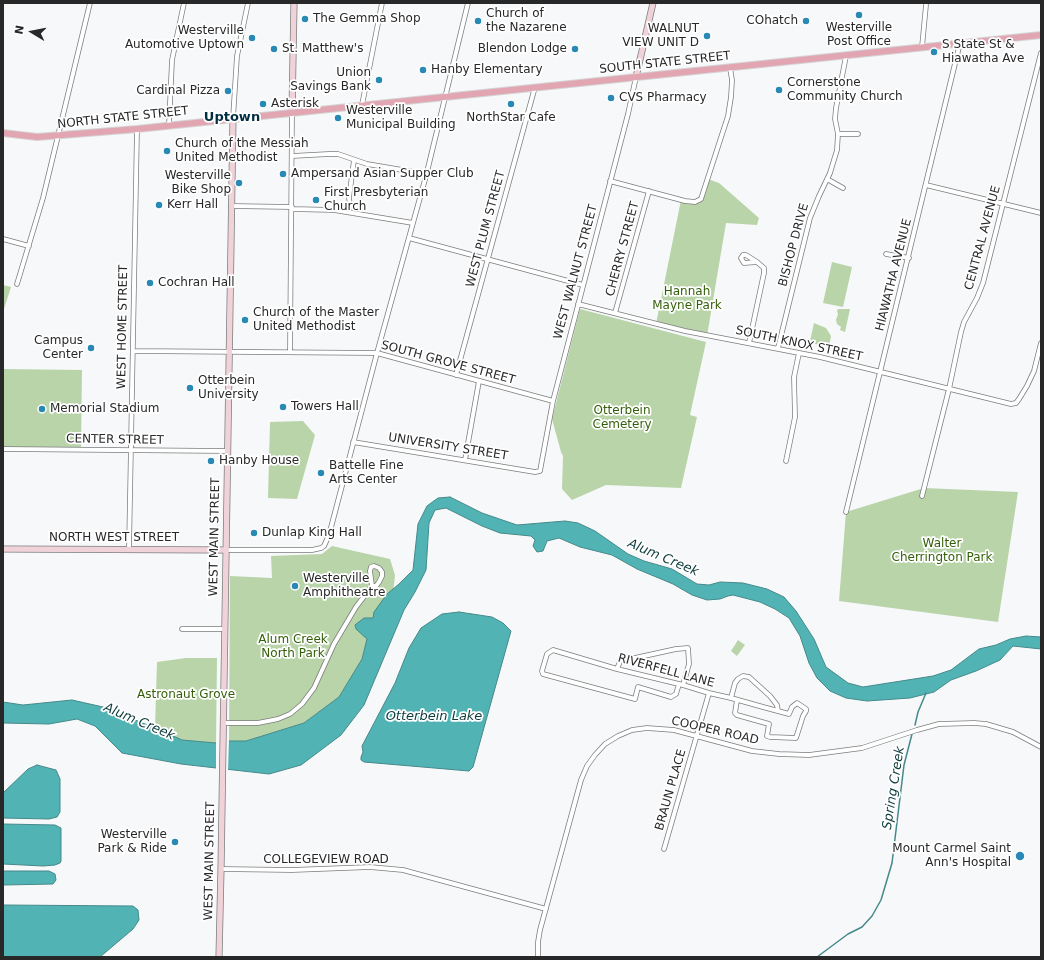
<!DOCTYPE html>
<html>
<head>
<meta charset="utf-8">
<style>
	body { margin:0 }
	#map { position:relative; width:1044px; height:960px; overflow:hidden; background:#f7f8fa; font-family:"DejaVu Sans",sans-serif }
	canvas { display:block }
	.frame { position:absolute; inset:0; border:4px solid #282829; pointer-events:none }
	.north { position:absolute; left:12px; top:12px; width:40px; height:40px; -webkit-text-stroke:3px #fff; paint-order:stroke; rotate:280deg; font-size:11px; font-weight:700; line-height:16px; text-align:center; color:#282829 }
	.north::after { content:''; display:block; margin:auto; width:14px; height:18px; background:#282829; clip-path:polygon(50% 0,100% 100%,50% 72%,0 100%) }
</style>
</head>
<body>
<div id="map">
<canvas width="1044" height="960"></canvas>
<div class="frame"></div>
<div class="north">N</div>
</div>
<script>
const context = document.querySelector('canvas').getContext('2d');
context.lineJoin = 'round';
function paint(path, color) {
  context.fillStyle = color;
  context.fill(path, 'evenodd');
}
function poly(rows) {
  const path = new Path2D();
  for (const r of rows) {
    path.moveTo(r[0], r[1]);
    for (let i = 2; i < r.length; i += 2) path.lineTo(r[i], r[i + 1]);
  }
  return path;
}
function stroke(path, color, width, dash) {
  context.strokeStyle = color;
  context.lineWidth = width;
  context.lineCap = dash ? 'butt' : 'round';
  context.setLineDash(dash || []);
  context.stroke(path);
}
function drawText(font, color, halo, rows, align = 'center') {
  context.font = font + ' "DejaVu Sans",sans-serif';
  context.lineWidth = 3.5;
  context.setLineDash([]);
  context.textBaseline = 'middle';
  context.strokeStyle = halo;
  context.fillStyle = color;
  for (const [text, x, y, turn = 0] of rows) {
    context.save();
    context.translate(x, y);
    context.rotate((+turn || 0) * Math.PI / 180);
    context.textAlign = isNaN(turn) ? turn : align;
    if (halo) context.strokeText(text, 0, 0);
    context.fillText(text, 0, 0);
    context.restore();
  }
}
paint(poly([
	[708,179,719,183,759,218,757,225,726,223,707,336,656,324,681,200,699,201],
	[832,262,852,267,843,307,823,303],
	[3,285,11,287,3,312],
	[580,309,706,342,690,415,697,417,681,488,606,485,572,500,562,489,563,456,561,452,552,419],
	[838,309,850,309,845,332,840,330,841,327,837,324,836,320,838,314,837,311],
	[814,323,826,328,831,336,829,347,811,343,810,341],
	[3,369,82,370,81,449,3,448],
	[303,421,315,435,297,499,268,498,270,422],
	[924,488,1018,492,998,622,839,601,846,512],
	[332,546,390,559,395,575,391,612,356,629,368,638,362,659,339,697,304,723,246,741,229,741,230,576,272,578,271,556,322,554],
	[738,640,745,645,737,656,731,651],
	[186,658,217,658,216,743,182,740,155,728,157,662]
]), '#b9d4a9');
const water = poly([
	[450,497,482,513,517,525,565,521,578,523,595,531,628,554,644,561,672,569,697,584,709,585,720,582,743,583,767,589,784,597,796,611,814,639,826,667,848,683,863,687,933,676,951,670,979,649,996,645,1010,639,1026,636,1041,637,1041,649,1013,646,1000,660,976,671,951,680,934,692,910,698,867,701,846,698,830,691,817,678,809,663,800,636,789,618,775,609,760,602,733,595,728,596,720,599,707,600,692,595,673,584,637,569,612,555,580,547,559,538,547,541,543,551,537,552,533,546,535,540,531,536,500,533,482,526,446,508,435,510,429,523,426,570,415,592,404,610,364,705,341,735,301,765,269,774,181,764,122,753,95,726,77,719,49,724,3,723,3,702,23,705,72,700,103,707,155,728,182,740,216,743,229,741,246,741,304,723,339,697,362,659,367,639,356,629,355,625,364,618,373,618,374,612,387,594,399,584,413,570,418,524,427,506,438,498,450,497],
	[459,612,492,617,503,623,511,631,473,767,469,771,364,762,361,760,361,757,363,752,362,746,395,683,409,648,421,628,442,614,459,612],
	[37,765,56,770,60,779,60,812,57,817,49,819,3,818,3,793,28,769,37,765],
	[3,824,55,825,61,828,61,861,60,863,55,865,43,866,3,864,3,824],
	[3,871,49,871,55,874,56,880,53,884,3,885,3,871],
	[3,905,133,906,138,910,139,920,133,929,100,957,3,957,3,905]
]);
paint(water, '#52b3b4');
stroke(water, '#45898a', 1);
paint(poly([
	[229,739,228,771,216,769,216,741]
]), '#f7f8fa');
stroke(poly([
	[915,725,918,712,926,693],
	[817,957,848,934,862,927,872,916,881,900,892,863,904,765,912,734]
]), '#45898a', 1.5);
const street = poly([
	[922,47,926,5],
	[362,105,382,3],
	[233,118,237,56,248,3],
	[169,125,172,60,184,3],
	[838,134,858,134],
	[292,156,329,154,338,154,367,164,426,174],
	[827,179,843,188],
	[610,181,685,201,695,202,701,199,728,116,731,97,732,80,730,68],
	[926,185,1041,213],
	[231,206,292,207],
	[292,209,334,210,413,223],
	[349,212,350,205,349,198,354,160],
	[409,238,583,285],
	[3,239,29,246],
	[886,254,909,258],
	[17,284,43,198,90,3],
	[578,304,685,331,820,357,1011,404,1016,403,1019,399,1027,386,1034,371,1041,343],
	[615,313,649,191],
	[749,343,764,273,764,268,757,262,744,263,741,258,743,255,746,255,757,262],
	[778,348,810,218,819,196,830,173,837,150,838,134,835,119,836,108,846,56],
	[133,351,377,353,553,401],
	[290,352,292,112],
	[456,375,535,87],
	[353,442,535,472,540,471,553,401,628,114,636,77],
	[3,449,227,451],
	[465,460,479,381],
	[786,461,795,417,794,377,799,353],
	[922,496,949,389,961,332,964,322,977,298,983,283,1041,53],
	[846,512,960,43],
	[129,549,137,129],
	[225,550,312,550,321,548,324,546,329,535,377,353,426,176,468,3],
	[182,629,224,629],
	[617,669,621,659,625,657,635,658,676,649,688,648,689,664,683,685],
	[679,684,676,694,671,697,638,687,635,699,543,674,542,671,547,654,553,650,617,669,683,685,709,693,731,698,763,707,789,714,792,707,797,703,806,709,806,711,803,716,796,738,770,737,767,736,769,724,737,715,735,713,737,700],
	[731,698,735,683,738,679,743,676,749,677,770,696,777,705,778,711],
	[223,723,258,723,278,719,290,714,302,704,314,688,334,644,356,607,372,586,376,586,379,582,382,576,382,572,379,568,374,566,371,567,370,571,372,586],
	[664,849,709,693],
	[221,869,292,870,370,867,403,870,546,909],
	[538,957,538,942,540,930,581,780,587,766,595,755,605,744,618,736,632,730,647,728,674,730,752,751,779,754,809,755,862,748,917,730,939,724,974,723,986,724,1013,732,1041,747]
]);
const secondary = poly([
	[636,77,653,3],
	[292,112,294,3],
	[3,549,225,550],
	[219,957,221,869,233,118]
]);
const primary = poly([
	[3,133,37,137,137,129,1041,35]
]);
stroke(street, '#7c7d7e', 5.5);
stroke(secondary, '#7c7d7e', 7);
stroke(primary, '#d4d4d4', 8);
stroke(street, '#fff', 4);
stroke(secondary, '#f0d2d9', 5.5);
stroke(primary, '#e2a6b3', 6);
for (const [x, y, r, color] of [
	[859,15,4,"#2989b4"],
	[305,19,4,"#2989b4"],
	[478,21,4,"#2989b4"],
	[806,21,4,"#2989b4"],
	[707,36,4,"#2989b4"],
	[252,38,4,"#2989b4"],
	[274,49,4,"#2989b4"],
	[575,49,4,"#2989b4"],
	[934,52,4,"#2989b4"],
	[423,70,4,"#2989b4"],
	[379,80,4,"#2989b4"],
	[779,90,4,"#2989b4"],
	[228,91,4,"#2989b4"],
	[611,98,4,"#2989b4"],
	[263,104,4,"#2989b4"],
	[511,104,4,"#2989b4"],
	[338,118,4,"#2989b4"],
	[167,151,4,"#2989b4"],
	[283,174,4,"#2989b4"],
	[239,183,4,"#2989b4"],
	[316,200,4,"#2989b4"],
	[159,205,4,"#2989b4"],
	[150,283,4,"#2989b4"],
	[245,320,4,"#2989b4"],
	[91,348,4,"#2989b4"],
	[190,388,4,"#2989b4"],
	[283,407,4,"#2989b4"],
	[42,409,4,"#2989b4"],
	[211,461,4,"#2989b4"],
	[321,473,4,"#2989b4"],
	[254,533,4,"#2989b4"],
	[295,586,4,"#2989b4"],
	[175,842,4,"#2989b4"],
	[1020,856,5,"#2989b4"]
]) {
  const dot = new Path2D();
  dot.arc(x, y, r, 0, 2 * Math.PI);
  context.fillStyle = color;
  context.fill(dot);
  stroke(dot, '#fff', 1.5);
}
drawText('12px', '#282829', '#fff', [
	["Church of",486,14],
	["the Nazarene",486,28],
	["The Gemma Shop",313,19],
	["COhatch",798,21,"right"],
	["Westerville",859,28,"center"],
	["Post Office",859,42,"center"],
	["WALNUT",699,29,"right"],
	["VIEW UNIT D",699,43,"right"],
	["Westerville",244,31,"right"],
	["Automotive Uptown",244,45,"right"],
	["S State St &",942,45],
	["Hiawatha Ave",942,59],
	["St. Matthew's",282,49],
	["Blendon Lodge",567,49,"right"],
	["Hanby Elementary",431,70],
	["Union",371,73,"right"],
	["Savings Bank",371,87,"right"],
	["Cornerstone",787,83],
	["Community Church",787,97],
	["Cardinal Pizza",220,91,"right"],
	["CVS Pharmacy",619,98],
	["Asterisk",271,104],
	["Westerville",346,111],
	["Municipal Building",346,125],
	["NorthStar Cafe",511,118,"center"],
	["Church of the Messiah",175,144],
	["United Methodist",175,158],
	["Ampersand Asian Supper Club",291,174],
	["Westerville",231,176,"right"],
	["Bike Shop",231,190,"right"],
	["First Presbyterian",324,193],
	["Church",324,207],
	["Kerr Hall",167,205],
	["Cochran Hall",158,283],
	["Church of the Master",253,313],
	["United Methodist",253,327],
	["Campus",83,341,"right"],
	["Center",83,355,"right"],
	["Otterbein",198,381],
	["University",198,395],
	["Towers Hall",291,407],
	["Memorial Stadium",50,409],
	["Hanby House",219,461],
	["Battelle Fine",329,466],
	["Arts Center",329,480],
	["Dunlap King Hall",262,533],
	["Westerville",303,579],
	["Amphitheatre",303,593],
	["Westerville",167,835,"right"],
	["Park & Ride",167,849,"right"],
	["Mount Carmel Saint",1011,849,"right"],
	["Ann's Hospital",1011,863,"right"]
], 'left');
drawText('12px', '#282829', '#fff', [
	["SOUTH STATE STREET",665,63,-6],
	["NORTH STATE STREET",123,118,-6],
	["WEST PLUM STREET",486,229,-75],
	["CENTRAL AVENUE",983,238,-75],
	["BISHOP DRIVE",794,245,-75],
	["CHERRY STREET",623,249,-75],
	["WEST WALNUT STREET",576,272,-75],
	["HIAWATHA AVENUE",894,275,-76],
	["WEST HOME STREET",123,327,-89],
	["SOUTH KNOX STREET",799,344,12],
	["SOUTH GROVE STREET",448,363,15],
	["CENTER STREET",115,440,1],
	["UNIVERSITY STREET",448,447,9],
	["WEST MAIN STREET",215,537,-89],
	["NORTH WEST STREET",114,538],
	["RIVERFELL LANE",666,671,15],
	["COOPER ROAD",715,731,13],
	["BRAUN PLACE",671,790,-74],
	["COLLEGEVIEW ROAD",326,860],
	["WEST MAIN STREET",210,861,-89]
]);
drawText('12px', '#335f08', '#fff', [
	["Hannah",687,292],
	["Mayne Park",687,306],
	["Otterbein",622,411],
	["Cemetery",622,425],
	["Walter",942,544],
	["Cherrington Park",942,558],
	["Alum Creek",293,640],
	["North Park",293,654],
	["Astronaut Grove",186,695]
]);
drawText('bold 13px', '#002e42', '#fff', [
	["Uptown",232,118]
]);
drawText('italic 13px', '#0e3c3d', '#fff', [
	["Alum Creek",663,558,23],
	["Otterbein Lake",434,717],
	["Alum Creek",139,722,23],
	["Spring Creek",894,788,-81]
]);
</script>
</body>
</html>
